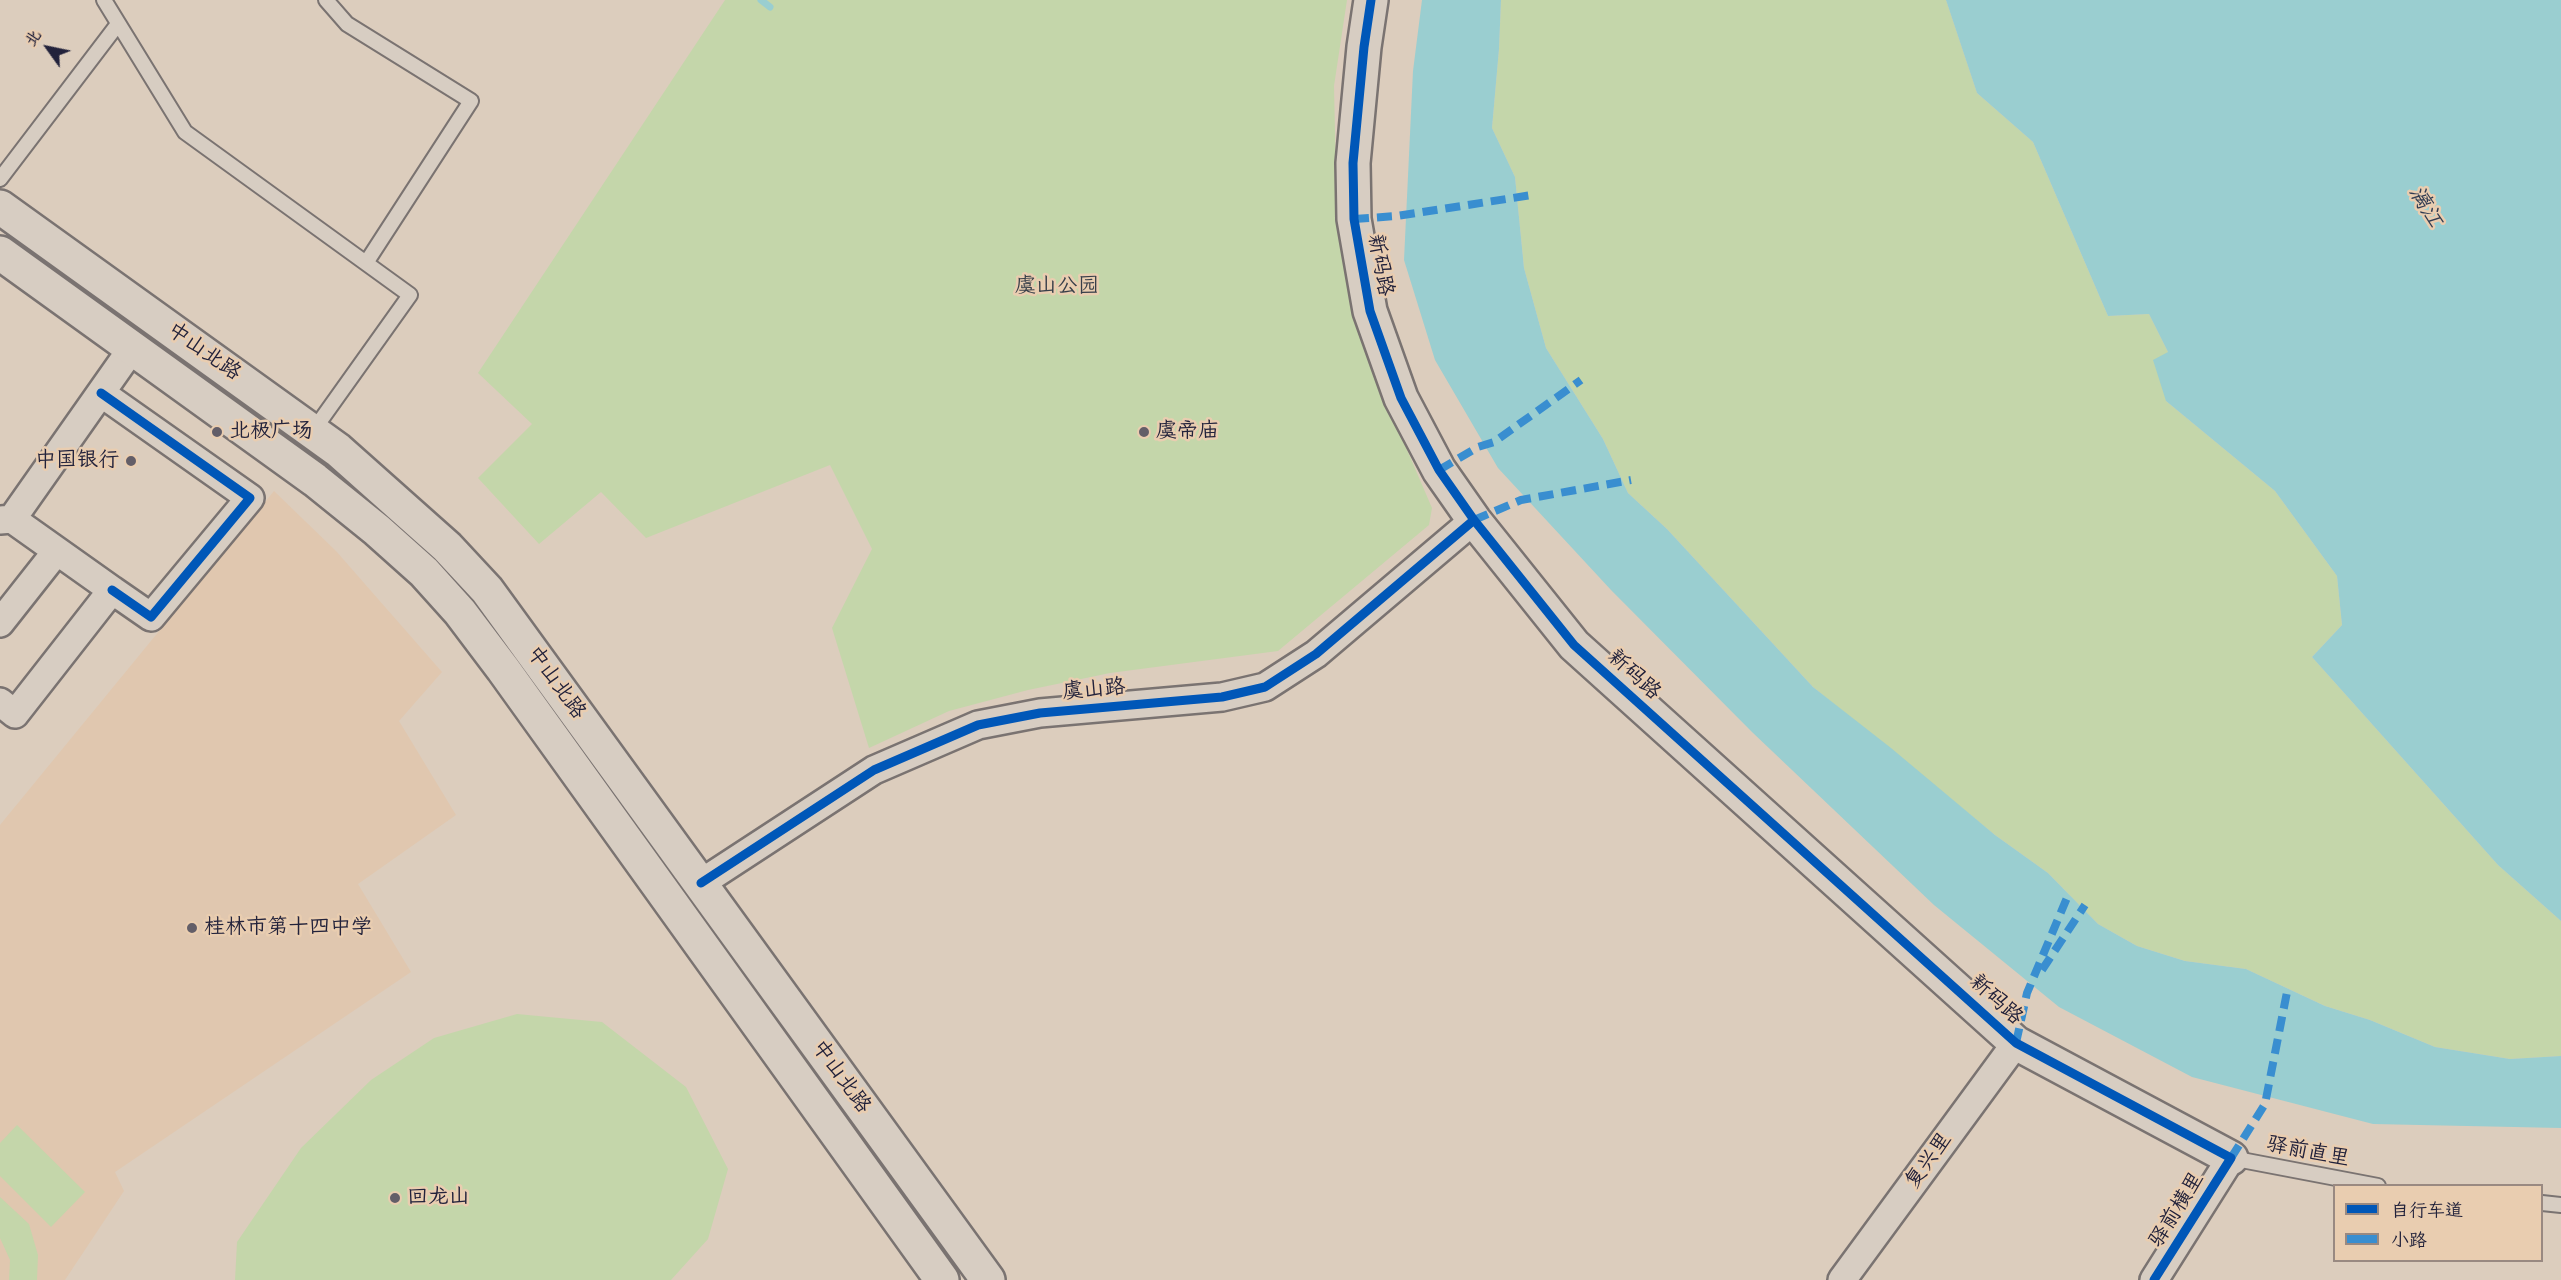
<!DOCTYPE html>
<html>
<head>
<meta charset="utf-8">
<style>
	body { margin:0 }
	#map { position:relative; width:2561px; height:1280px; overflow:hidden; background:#dccdbd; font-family:Itim,"LXGW WenKai TC",sans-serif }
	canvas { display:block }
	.legend { position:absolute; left:2333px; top:1184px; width:210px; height:78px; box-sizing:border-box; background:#e9cdb0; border:2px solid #998981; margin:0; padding:8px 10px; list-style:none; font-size:18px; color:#22223b }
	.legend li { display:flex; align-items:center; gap:12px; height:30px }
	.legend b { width:30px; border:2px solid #998981 }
	.north { position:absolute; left:18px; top:18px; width:60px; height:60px; -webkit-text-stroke:4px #e9cdb0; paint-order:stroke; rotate:303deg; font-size:16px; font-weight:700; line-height:24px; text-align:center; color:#22223b }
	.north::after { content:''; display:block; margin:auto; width:21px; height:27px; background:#22223b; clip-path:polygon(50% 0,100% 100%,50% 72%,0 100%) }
</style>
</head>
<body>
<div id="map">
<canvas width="2561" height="1280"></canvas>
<ul class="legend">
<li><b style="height:8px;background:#0057b8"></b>自行车道</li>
<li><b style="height:8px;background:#398ed0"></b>小路</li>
</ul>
<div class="north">北</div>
</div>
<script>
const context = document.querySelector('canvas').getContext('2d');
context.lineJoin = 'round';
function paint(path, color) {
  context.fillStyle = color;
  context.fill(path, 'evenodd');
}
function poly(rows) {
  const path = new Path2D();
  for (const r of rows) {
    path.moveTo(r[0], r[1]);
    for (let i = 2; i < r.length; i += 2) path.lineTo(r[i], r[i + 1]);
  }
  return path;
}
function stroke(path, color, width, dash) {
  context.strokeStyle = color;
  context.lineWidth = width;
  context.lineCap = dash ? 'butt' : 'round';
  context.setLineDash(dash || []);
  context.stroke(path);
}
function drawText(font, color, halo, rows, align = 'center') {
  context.font = font + ' Itim,"LXGW WenKai TC",sans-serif';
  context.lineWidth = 5;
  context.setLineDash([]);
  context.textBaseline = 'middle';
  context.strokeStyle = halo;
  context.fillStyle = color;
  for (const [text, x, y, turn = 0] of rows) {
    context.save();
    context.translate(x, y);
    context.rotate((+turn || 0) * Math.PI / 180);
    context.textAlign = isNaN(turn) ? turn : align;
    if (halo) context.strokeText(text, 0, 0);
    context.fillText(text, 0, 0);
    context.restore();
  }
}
paint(poly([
	[274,491,336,551,442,672,399,721,456,815,358,884,411,972,115,1172,124,1191,65,1280,0,1280,0,825]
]), '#e0c7af');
paint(poly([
	[725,0,1347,0,1334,86,1337,224,1350,301,1402,438,1432,508,1429,525,1278,651,1110,673,1028,690,949,711,869,748,832,628,872,549,830,465,646,538,601,492,539,544,478,478,532,424,478,373],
	[1501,0,1946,0,1977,93,2033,142,2108,316,2149,314,2168,352,2166,401,2275,491,2337,576,2342,625,2312,657,2498,865,2561,921,2561,1056,2510,1059,2435,1047,2370,1020,2325,1006,2246,969,2185,961,2137,946,2098,924,2048,873,1995,835,1813,687,1667,529,1628,493,1603,439,1546,348,1524,268,1515,177,1492,128,1499,49],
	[517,1014,602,1022,686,1087,728,1169,708,1239,671,1280,235,1280,237,1242,301,1148,371,1080,434,1038],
	[17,1125,85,1192,51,1227,0,1176,0,1143],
	[0,1197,29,1224,38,1255,37,1280,9,1280,10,1260,0,1238]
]), '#c4d6aa');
paint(poly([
	[1422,0,1501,0,1499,49,1492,128,1515,177,1524,268,1546,348,1603,439,1628,493,1667,529,1813,687,1891,748,1995,835,2048,873,2098,924,2137,946,2185,961,2246,969,2325,1006,2370,1020,2435,1047,2510,1059,2561,1056,2561,1128,2373,1124,2192,1077,2059,1007,1934,905,1752,732,1611,590,1498,468,1435,360,1404,260,1413,71],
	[1946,0,2561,0,2561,921,2498,865,2312,657,2342,625,2337,576,2275,491,2166,401,2153,360,2168,352,2149,314,2108,316,2033,142,1977,93]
]), '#9aced0');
stroke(poly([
	[761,0,770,7]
]), '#9aced0', 7);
const lane = poly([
	[104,0,185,132,410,295,313,431],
	[326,0,347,24,471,101,366,263],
	[0,179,118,24],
	[2231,1158,2378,1186],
	[2542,1203,2561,1205]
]);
const street = poly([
	[101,393,250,498,151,617,112,590],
	[0,520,12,519,133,347],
	[0,623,56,552],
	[0,702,15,714,112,590,12,519],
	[701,883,874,770,978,725,1040,713,1222,697,1265,687,1316,654,1474,520],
	[1842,1280,2016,1043],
	[2154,1280,2231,1158]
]);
const secondary = poly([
	[1371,0,1364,47,1353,163,1354,219,1370,311,1401,398,1439,470,1474,520,1574,645,2016,1043,2231,1158]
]);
const highway = poly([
	[0,207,338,450,447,547,487,590,988,1280],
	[0,253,315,480,377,530,424,572,460,612,503,669,942,1280]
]);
stroke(lane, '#7a7371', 18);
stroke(street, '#7a7371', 32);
stroke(secondary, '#7a7371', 38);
stroke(highway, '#7a7371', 38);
stroke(lane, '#d7cdc2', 14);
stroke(street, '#d7cdc2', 27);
stroke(secondary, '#d7cdc2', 33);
stroke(highway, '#d7cdc2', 33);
stroke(poly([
	[1354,219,1397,216,1532,195],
	[1439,470,1478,447,1494,442,1581,380],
	[1474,520,1521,500,1631,480],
	[2042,970,2085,905],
	[2016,1043,2027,993,2069,893],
	[2231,1158,2265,1104,2287,992]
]), '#398ed0', 8, [15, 8]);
stroke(poly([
	[1371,0,1364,47,1353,163,1354,219,1370,311,1401,398,1439,470,1474,520,1574,645,2016,1043,2231,1158,2154,1280],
	[101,393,250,498,151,617,112,590],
	[701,883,874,770,978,725,1040,713,1222,697,1265,687,1316,654,1474,520]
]), '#0057b8', 9);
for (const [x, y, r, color] of [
	[217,432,6,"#635e68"],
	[1144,432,6,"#635e68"],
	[131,461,6,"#635e68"],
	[192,928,6,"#635e68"],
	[395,1198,6,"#635e68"]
]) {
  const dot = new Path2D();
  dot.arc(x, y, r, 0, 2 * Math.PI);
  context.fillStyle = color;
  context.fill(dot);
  stroke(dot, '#e9cdb0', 2);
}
drawText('21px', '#22223b', '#e9cdb0', [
	["新码路",1380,265,80],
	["中山北路",204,352,35],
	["新码路",1634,675,42],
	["中山北路",556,683,54],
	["虞山路",1094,690,-5],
	["新码路",1996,1000,42],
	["中山北路",841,1077,54],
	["驿前直里",2308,1152,11],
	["复兴里",1929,1161,-54],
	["驿前横里",2177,1210,-58]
]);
drawText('21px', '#373e49', '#e9cdb0', [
	["虞山公园",1057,287]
]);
drawText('21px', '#22223b', '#e9cdb0', [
	["北极广场",229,432],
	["虞帝庙",1156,432],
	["中国银行",119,461,"right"],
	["桂林市第十四中学",204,928],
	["回龙山",407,1198]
], 'left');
drawText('italic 22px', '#303c53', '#e9cdb0', [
	["漓江",2425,207,59]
]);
</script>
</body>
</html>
